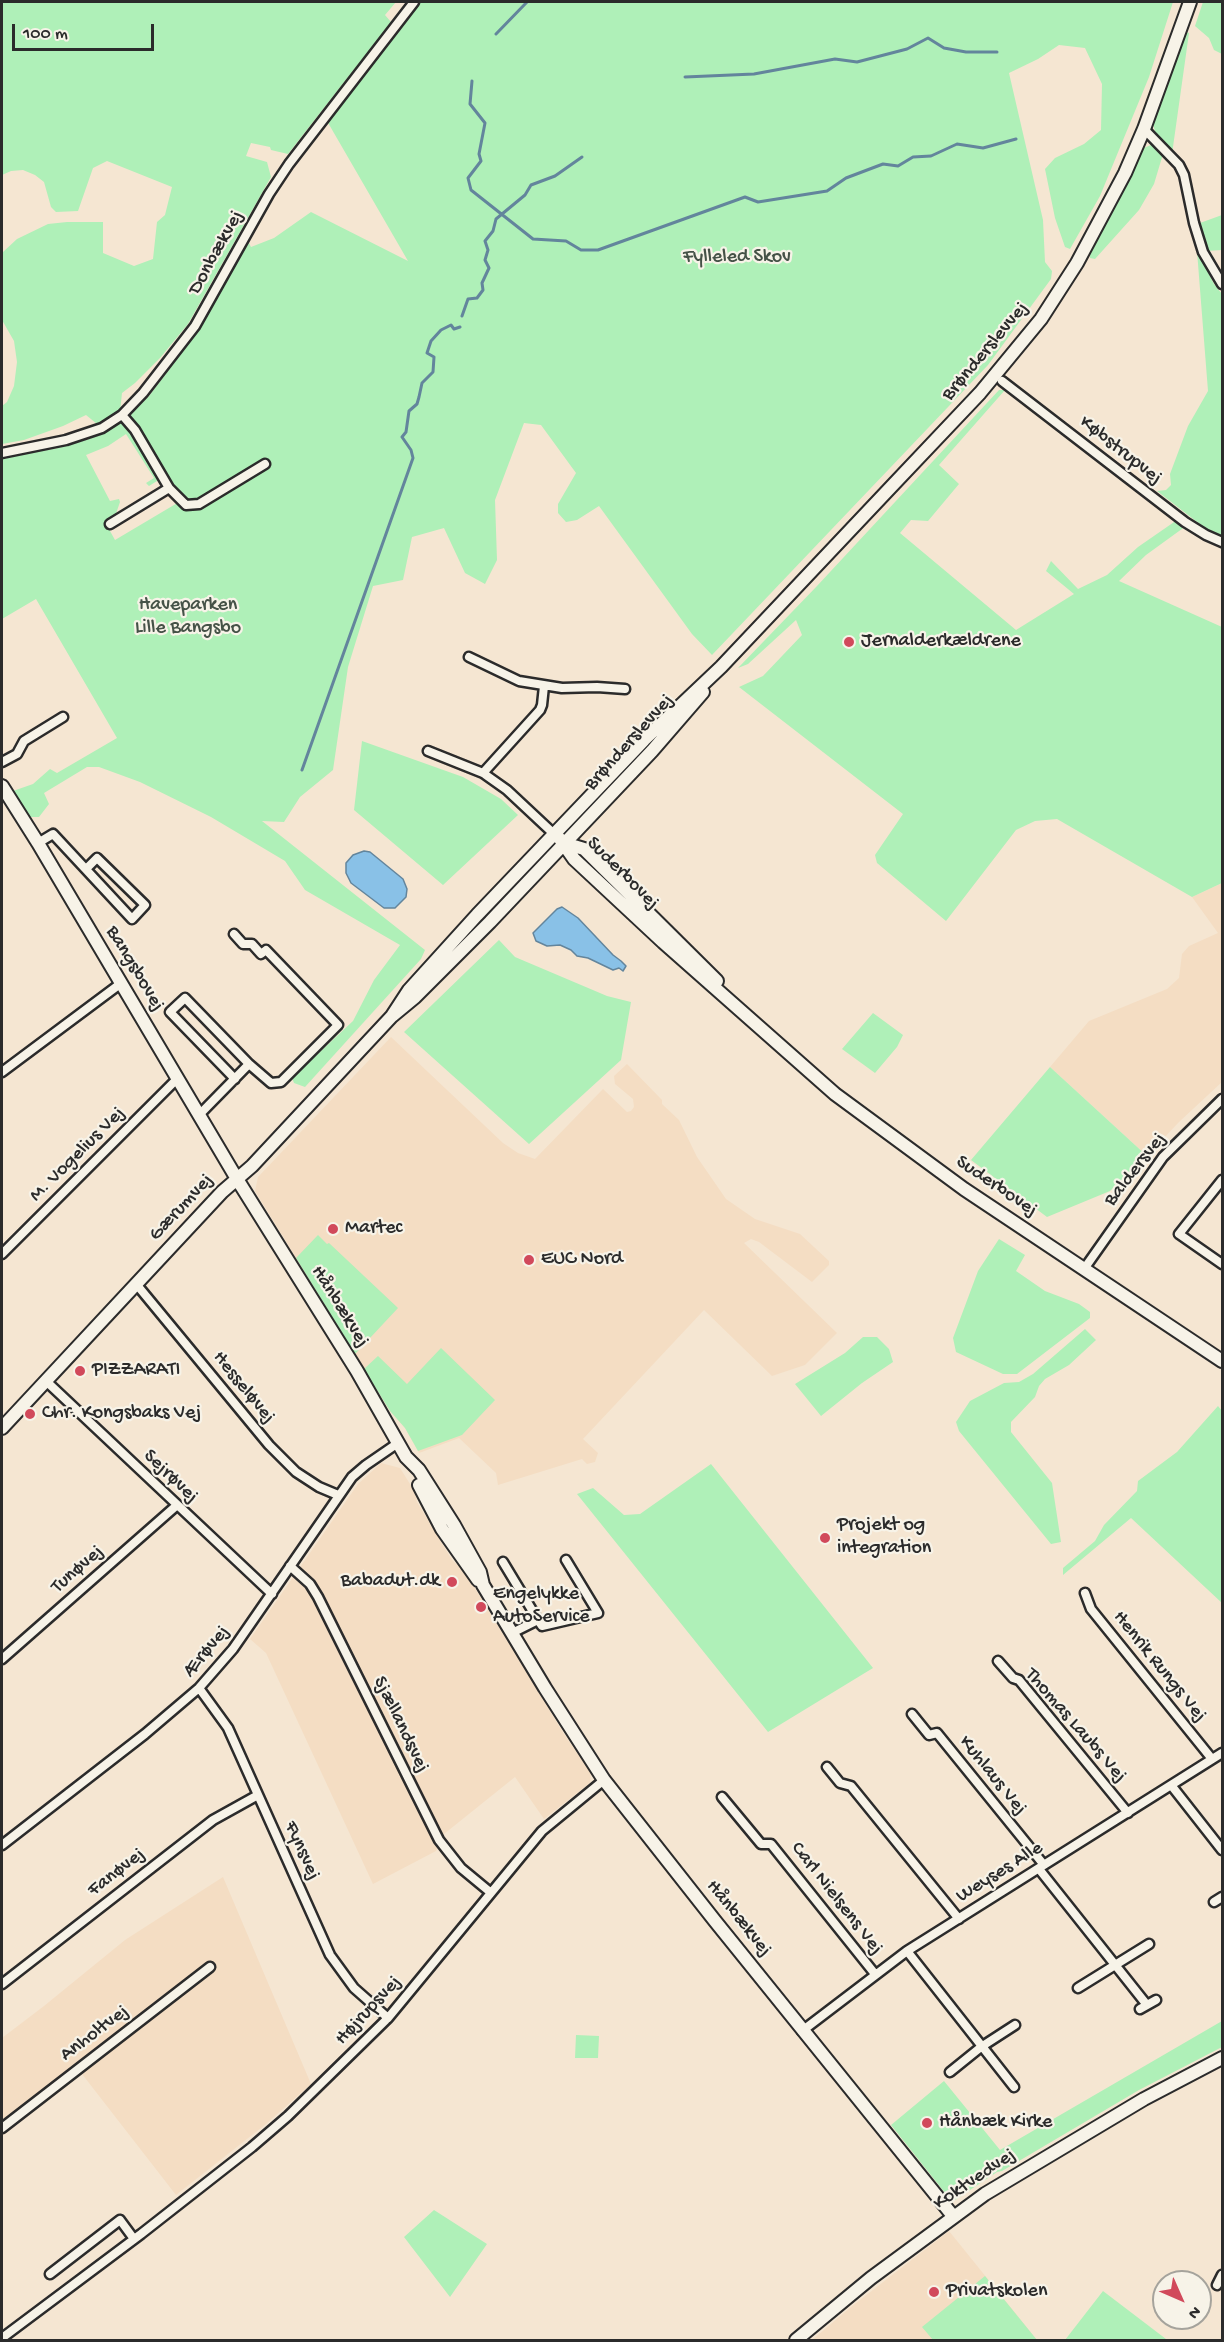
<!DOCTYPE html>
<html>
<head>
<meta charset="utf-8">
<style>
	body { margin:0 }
	#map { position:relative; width:1224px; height:2342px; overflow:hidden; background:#f5e6d2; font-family:"Gochi Hand",sans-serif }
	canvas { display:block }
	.frame { position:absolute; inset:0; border:3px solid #2b2b2b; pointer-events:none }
	.north { position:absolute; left:1152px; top:2270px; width:60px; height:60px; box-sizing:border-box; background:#f7f3e8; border:2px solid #a5a39c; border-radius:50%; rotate:135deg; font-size:16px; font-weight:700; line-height:24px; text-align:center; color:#2b2b2b }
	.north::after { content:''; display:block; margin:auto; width:21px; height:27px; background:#d1495b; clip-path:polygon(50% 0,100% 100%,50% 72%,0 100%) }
	.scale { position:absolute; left:12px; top:24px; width:142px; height:27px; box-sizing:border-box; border:3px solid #2b2b2b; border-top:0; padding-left:8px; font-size:18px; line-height:21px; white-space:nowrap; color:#2b2b2b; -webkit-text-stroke:4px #f7f3e8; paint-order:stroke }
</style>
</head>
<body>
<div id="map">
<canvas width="1224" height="2342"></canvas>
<div class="frame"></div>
<div class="north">N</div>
<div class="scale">100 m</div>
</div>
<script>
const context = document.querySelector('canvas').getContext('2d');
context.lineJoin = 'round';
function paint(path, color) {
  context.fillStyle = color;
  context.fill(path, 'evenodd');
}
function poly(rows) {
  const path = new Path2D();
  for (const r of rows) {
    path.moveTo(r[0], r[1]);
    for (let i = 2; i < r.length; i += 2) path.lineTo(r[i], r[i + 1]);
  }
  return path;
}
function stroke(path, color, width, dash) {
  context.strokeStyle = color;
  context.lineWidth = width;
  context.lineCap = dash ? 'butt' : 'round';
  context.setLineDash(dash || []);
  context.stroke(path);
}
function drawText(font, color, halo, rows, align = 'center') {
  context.font = font + ' "Gochi Hand",sans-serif';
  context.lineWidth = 4.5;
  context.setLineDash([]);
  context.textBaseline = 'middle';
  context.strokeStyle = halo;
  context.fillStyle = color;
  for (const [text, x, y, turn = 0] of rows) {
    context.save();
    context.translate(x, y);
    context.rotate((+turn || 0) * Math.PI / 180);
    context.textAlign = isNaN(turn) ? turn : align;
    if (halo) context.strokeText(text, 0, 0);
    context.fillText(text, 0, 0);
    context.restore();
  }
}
paint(poly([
	[1222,883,1222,1082,1179,1122,1147,1156,1050,1067,1089,1021,1167,989,1179,978,1182,954,1189,946,1218,933,1192,897],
	[391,1037,503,1143,518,1153,535,1159,603,1089,627,1112,631,1111,634,1107,633,1099,615,1084,614,1076,627,1064,662,1100,662,1104,679,1120,697,1157,726,1199,755,1219,800,1234,829,1261,829,1265,812,1282,759,1242,751,1239,744,1243,837,1333,805,1365,772,1376,704,1310,583,1439,598,1453,595,1462,587,1464,582,1459,498,1485,496,1473,459,1438,419,1453,405,1428,390,1411,255,1191,258,1177],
	[381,1463,400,1468,415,1492,417,1502,452,1560,465,1572,564,1734,591,1773,590,1783,544,1819,515,1777,444,1834,436,1851,373,1884,266,1653,250,1639,358,1484],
	[223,1877,311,2084,266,2124,176,2195,82,2074,2,2136,2,2038,44,2006,125,1940],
	[949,2231,1037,2340,812,2340,851,2307]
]), '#f4ddc3');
paint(poly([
	[2,2,396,2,385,15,391,22,288,154,271,150,270,147,251,143,246,156,267,162,271,177,188,324,160,358,135,383,122,393,120,412,102,428,86,415,63,426,24,440,2,444,2,406,7,402,14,386,17,362,14,341,2,320,2,255,3,252,17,239,48,224,67,222,103,222,103,253,134,266,153,259,157,222,165,215,172,187,107,161,93,168,78,211,56,212,51,207,44,182,35,175,23,170,11,171,2,175],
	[420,2,1173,2,1149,77,1100,196,1070,249,1065,247,1055,218,1045,169,1055,158,1084,144,1101,130,1102,84,1085,48,1059,45,1038,59,1009,73,1043,220,1045,262,1052,271,1051,279,988,365,712,655,692,634,599,506,577,520,566,522,558,513,558,504,576,473,541,425,524,423,495,500,497,560,485,584,465,573,444,528,412,537,403,580,373,586,348,667,333,770,300,797,284,822,262,821,425,950,421,959,305,1087,294,1083,292,1078,353,1021,374,980,400,945,305,890,285,861,211,817,140,782,99,767,87,767,44,793,49,804,39,817,28,817,13,791,33,784,50,769,57,773,117,738,36,599,2,619,2,458,58,448,89,439,114,427,127,416,149,396,200,328,248,241,251,247,274,238,311,212,408,261,327,121],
	[126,434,154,478,146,483,149,486,165,476,179,502,115,540,110,531,120,502,119,499,110,501,86,455,108,446],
	[1203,2,1222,2,1222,54,1214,50,1209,38,1195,26],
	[1186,32,1189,33,1172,154,1156,135,1153,124],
	[1151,145,1156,146,1163,154,1154,184,1139,210,1095,259,1090,258,1090,253,1130,177,1141,149],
	[1222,215,1222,250,1206,251,1200,223],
	[1197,251,1214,284,1222,294,1222,538,1210,532,1157,491,1166,490,1171,485,1170,474,1188,426,1208,391],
	[999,390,1005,390,939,465,959,484,928,521,911,520,900,533,1016,630,1074,594,1046,571,1051,561,1078,589,1107,575,1138,547,1177,520,1186,526,1146,555,1119,581,1222,627,1222,883,1192,897,1057,819,1035,821,1016,830,946,921,877,863,875,855,903,814,739,687,763,676,802,635,796,620,748,664,738,668,817,586],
	[362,741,463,777,501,799,518,815,443,885,354,810],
	[499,940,515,957,607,996,631,1002,621,1060,529,1144,404,1032],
	[873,1013,903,1035,897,1047,875,1073,842,1049],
	[1050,1067,1147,1156,1110,1191,1047,1217,971,1160],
	[318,1235,327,1244,329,1243,398,1308,355,1354,296,1258],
	[999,1239,1025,1255,1016,1271,1045,1291,1079,1304,1090,1312,1090,1318,1017,1374,1003,1374,956,1352,953,1338,978,1271],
	[1085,1329,1096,1340,1069,1365,1045,1379,1039,1386,1035,1397,1011,1422,1011,1432,1052,1483,1061,1542,1051,1544,959,1431,956,1422,970,1401,1004,1383,1019,1382,1033,1374],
	[863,1337,877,1337,889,1349,893,1362,862,1383,821,1416,795,1384,845,1353],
	[441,1348,495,1400,462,1435,418,1451,405,1428,390,1411,364,1369,378,1356,407,1384],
	[1218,1406,1222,1411,1222,1603,1131,1518,1063,1575,1063,1568,1095,1541,1104,1525,1137,1491,1138,1481,1177,1452],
	[711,1464,873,1668,768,1732,577,1494,593,1488,624,1515,640,1514],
	[1222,2021,1222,2047,1139,2090,1002,2171,997,2172,955,2200,949,2198,891,2125,944,2081,1000,2150],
	[576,2035,599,2036,598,2058,575,2058],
	[434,2210,487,2244,450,2297,404,2237],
	[985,2276,1037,2340,933,2340,922,2327],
	[1103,2291,1166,2339,1167,2340,1065,2340]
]), '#aff0b8');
const water = poly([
	[364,851,370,852,403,879,407,889,406,897,395,908,384,908,351,883,346,873,346,863,353,855,364,851],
	[562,907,578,918,613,955,621,961,626,966,623,971,619,968,613,970,588,958,577,956,571,950,560,945,547,946,536,941,533,933,557,909,562,907]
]);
paint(water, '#89c1e7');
stroke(water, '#63859c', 1.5);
stroke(poly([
	[496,34,527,2],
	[685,77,754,74,835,59,857,62,907,49,928,38,944,48,966,52,997,52],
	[472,81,470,104,485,123,479,154,481,161,468,178,471,190,533,239,566,241,581,250,598,250,745,197,758,202,827,191,846,178,883,164,898,166,913,157,931,156,957,144,983,148,1016,139],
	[462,316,468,299,477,298,483,290,482,283,489,268,485,260,488,250,485,241,493,231,496,219,525,195,531,185,555,176,582,157],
	[302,770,413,458,411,450,402,437,406,432,409,411,417,404,419,397,422,383,433,372,434,357,427,353,431,341,441,330,451,325,454,329,460,327]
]), '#63859c', 3);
const street = poly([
	[1144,129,1179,165,1184,175,1194,223,1203,252,1222,284],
	[1002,381,1185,522,1206,535,1222,542],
	[2,453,66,440,102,428,122,415,143,393,195,326,269,194,289,164,414,2],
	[169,488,186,505,199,504,265,464],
	[110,524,169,488,135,430,122,415],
	[469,657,519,681,562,688,597,687,625,689],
	[428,751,483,773,507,790,554,834],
	[2,762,17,754,24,741,63,717],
	[483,773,540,710,542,705,544,686],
	[38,843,53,834,132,919,145,905,97,858,86,869],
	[2,1072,120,984],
	[235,1079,170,1012,185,998,249,1064],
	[199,1115,249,1064,271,1083,281,1082,338,1025,266,950,261,954,252,944,243,944,234,934],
	[1222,1180,1179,1234,1222,1264],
	[2,1254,177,1079],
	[1084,1269,1163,1157,1222,1099],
	[137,1285,269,1445,296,1472,319,1487,338,1495],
	[46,1381,272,1594],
	[503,1562,538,1620],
	[290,1566,310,1584,318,1597,439,1840,461,1868,490,1892],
	[1085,1593,1091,1609,1212,1759],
	[512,1633,538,1620,542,1626,598,1613,566,1560],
	[2,1659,176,1506],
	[998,1661,1013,1678,1019,1680,1128,1813],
	[199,1688,228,1728,330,1955,354,1988,388,2018],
	[912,1714,929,1735,937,1733,1044,1865],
	[827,1767,840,1783,851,1786,959,1919],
	[1171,1785,1222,1850],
	[722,1797,761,1844,771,1844,875,1974],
	[2,1845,145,1734,199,1688,233,1649,352,1477,366,1465,398,1443],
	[1039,1869,1147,2005],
	[1214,1902,1222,1897],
	[907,1951,1014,2087],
	[2,1984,213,1820,258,1795],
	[1078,1988,1149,1944],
	[1140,2009,1156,2000],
	[802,2031,907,1951,1222,1753],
	[950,2072,981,2047,1015,2025],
	[2,2128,210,1967],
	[50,2274,120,2220,134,2239],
	[1217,2285,1222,2275],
	[2,2338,141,2234,252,2147,288,2116,388,2018,542,1831,604,1780]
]);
const secondary = poly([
	[2,786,38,843,237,1179,357,1371,406,1457,419,1470,454,1525,480,1572,483,1585,545,1688,604,1780,715,1921,953,2216],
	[560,839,574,859,663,942,835,1094,964,1189,1222,1361],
	[564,843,584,849,717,981],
	[392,1016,409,990,477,915,644,740,721,667,891,487,980,393,1041,319,1077,263,1125,173,1144,129,1190,2],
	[2,1428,222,1192,252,1166,392,1016,415,997,490,922,652,751,703,692],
	[419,1485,442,1529,478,1580],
	[796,2340,871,2278,985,2194,1144,2099,1222,2058]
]);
stroke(street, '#2b2b2b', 13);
stroke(secondary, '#2b2b2b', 16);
stroke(street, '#f7f3e8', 8);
stroke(secondary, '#f7f3e8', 12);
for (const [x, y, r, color] of [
	[849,642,6,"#d1495b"],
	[333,1229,6,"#d1495b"],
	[529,1260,6,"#d1495b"],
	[80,1371,6,"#d1495b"],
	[30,1414,6,"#d1495b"],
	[825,1538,6,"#d1495b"],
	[452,1582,6,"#d1495b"],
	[481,1607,6,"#d1495b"],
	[927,2123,6,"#d1495b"],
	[934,2292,6,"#d1495b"]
]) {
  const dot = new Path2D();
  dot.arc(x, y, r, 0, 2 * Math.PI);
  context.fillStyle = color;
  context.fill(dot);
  stroke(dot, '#f7f3e8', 2);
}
drawText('20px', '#2b2b2b', '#f7f3e8', [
	["Donbækvej",217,253,-61],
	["Brønderslevvej",986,352,-50],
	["Købstrupvej",1120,451,38],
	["Brønderslevvej",630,743,-48],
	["Suderbovej",622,874,45],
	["Bangsbovej",134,969,59],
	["M. Vogelius Vej",78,1155,-45],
	["Baldersvej",1136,1170,-52],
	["Suderbovej",996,1187,34],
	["Gærumvej",182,1208,-47],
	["Hånbækvej",339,1307,58],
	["Hesseløvej",243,1388,51],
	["Sejrøvej",170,1477,44],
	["Tunøvej",78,1570,-41],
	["Ærøvej",207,1652,-50],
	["Henrik Rungs Vej",1159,1667,51],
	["Sjællandsvej",400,1725,64],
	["Thomas Laubs Vej",1075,1726,49],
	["Kuhlaus Vej",992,1776,51],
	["Fynsvej",301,1851,66],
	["Fanøvej",117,1873,-38],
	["Weyses Alle",1000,1873,-32],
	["Carl Nielsens Vej",836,1899,52],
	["Hånbækvej",738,1919,51],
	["Højrupsvej",369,2011,-47],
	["Anholtvej",95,2034,-37],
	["Koktvedvej",975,2180,-34]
]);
drawText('20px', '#455247', '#f7f3e8', [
	["Fylleled Skov",737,258],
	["Haveparken",188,606],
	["Lille Bangsbo",188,629]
]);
drawText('20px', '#2b2b2b', '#f7f3e8', [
	["Jernalderkældrene",861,642],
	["Martec",345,1229],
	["EUC Nord",541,1260],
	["PIZZARATI",92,1371],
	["Chr. Kongsbaks Vej",42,1414],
	["Projekt og",837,1526],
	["integration",837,1549],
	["Babadut.dk",440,1582,"right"],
	["Engelykke",493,1595],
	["AutoService",493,1618],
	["Hånbæk Kirke",939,2123],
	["Privatskolen",946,2292]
], 'left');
</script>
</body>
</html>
